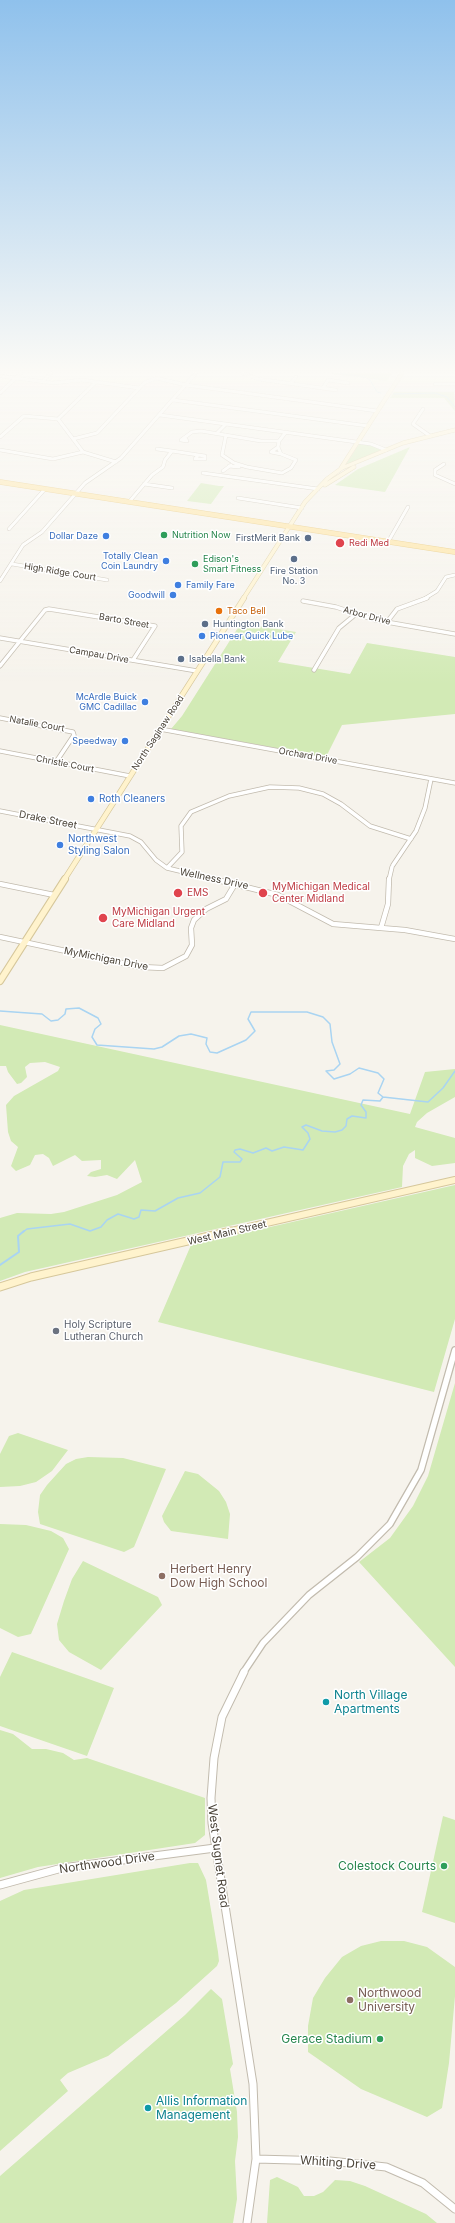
<!DOCTYPE html>
<html>
<head>
<meta charset="utf-8">
<style>
	body { margin:0 }
	canvas { display:block; background:#f6f3ec }
</style>
</head>
<body>
<canvas width="455" height="2223"></canvas>
<script>
const context = document.querySelector('canvas').getContext('2d');
context.lineJoin = 'round';
function paint(path, color) {
  context.fillStyle = color;
  context.fill(path, 'evenodd');
}
function poly(rows) {
  const path = new Path2D();
  for (const r of rows) {
    path.moveTo(r[0], r[1]);
    for (let i = 2; i < r.length; i += 2) path.lineTo(r[i], r[i + 1]);
  }
  return path;
}
function stroke(path, color, width, dash) {
  context.strokeStyle = color;
  context.lineWidth = width;
  context.lineCap = dash ? 'butt' : 'round';
  context.setLineDash(dash || []);
  context.stroke(path);
}
function drawText(font, color, halo, rows, align = 'center') {
  context.font = font + ' Inter,sans-serif';
  context.lineWidth = 3;
  context.setLineDash([]);
  context.textBaseline = 'middle';
  context.strokeStyle = halo;
  context.fillStyle = color;
  for (const [text, x, y, turn = 0] of rows) {
    context.save();
    context.translate(x, y);
    context.rotate((+turn || 0) * Math.PI / 180);
    context.textAlign = isNaN(turn) ? turn : align;
    if (halo) context.strokeText(text, 0, 0);
    context.fillText(text, 0, 0);
    context.restore();
  }
}
paint(poly([
	[326,373,392,373,387,381],
	[394,392,454,392,455,411,444,398,390,398],
	[359,444,371,445,381,450,345,466],
	[410,447,385,492,335,485,358,469],
	[201,483,219,486,224,486,211,504,187,501],
	[241,623,296,632,278,662,350,674,367,643,455,657,455,714,342,725,326,757,171,729,182,716],
	[0,1025,410,1114,425,1072,455,1069,455,1097,427,1113,417,1122,415,1127,455,1138,455,1163,432,1166,415,1158,415,1150,409,1154,403,1166,402,1187,25,1272,0,1281,0,1218,17,1213,51,1214,64,1212,117,1195,142,1182,135,1160,117,1179,107,1175,95,1177,87,1176,91,1172,101,1169,101,1160,82,1161,75,1155,53,1166,49,1158,43,1154,35,1155,30,1165,16,1171,11,1166,18,1147,11,1141,8,1132,6,1105,14,1096,58,1071,60,1067,45,1062,30,1063,25,1067,27,1077,21,1083,17,1084,8,1072,6,1066,0,1066],
	[455,1185,455,1319,434,1392,158,1322,191,1245],
	[455,1383,455,1667,359,1562,390,1538,413,1506,428,1476],
	[18,1433,68,1450,52,1471,36,1482,20,1486,0,1487,0,1454,9,1436],
	[88,1457,123,1458,166,1469,134,1547,124,1552,40,1524,38,1512,40,1495,47,1485,66,1464,76,1459],
	[185,1471,198,1474,219,1491,226,1502,230,1514,228,1539,171,1531,164,1522,162,1516],
	[0,1524,26,1525,51,1531,63,1538,69,1549,31,1634,18,1637,0,1628],
	[83,1561,158,1597,162,1605,101,1670,69,1652,59,1640,57,1624,64,1601,72,1579],
	[12,1652,114,1688,87,1756,0,1726,0,1677],
	[0,1730,13,1734,32,1749,46,1749,63,1753,74,1760,87,1758,205,1798,205,1835,195,1843,38,1867,0,1878],
	[443,1816,455,1820,455,1923,422,1912],
	[190,1863,198,1863,206,1880,218,1952,219,1961,217,1966,176,2003,108,2056,68,2073,60,2080,68,2091,0,2151,0,1901,24,1890],
	[381,1941,404,1941,427,1947,455,1967,455,1996,449,2063,442,2108,427,2117,361,2089,308,2052,308,2026,313,1998,325,1978,342,1957,361,1946],
	[211,1989,222,1999,233,2064,230,2069,237,2112,238,2137,235,2161,237,2199,233,2223,0,2223,0,2176,185,2015],
	[277,2177,298,2187,304,2196,314,2196,323,2192,335,2180,350,2181,365,2186,426,2214,437,2223,267,2223,270,2180]
]), '#d2eab5');
stroke(poly([
	[337,373,365,377,370,380,377,392,381,393],
	[394,394,435,393,447,397,455,407]
]), '#a9d4f2', 1);
stroke(poly([
	[0,1011,42,1014,51,1021,58,1020,65,1014,66,1009,79,1008,98,1018,101,1024,95,1029,92,1037,97,1045,154,1049,162,1047,179,1036,191,1034,207,1038,206,1044,210,1052,217,1053,246,1040,255,1031,248,1019,251,1012,307,1012,323,1017,330,1024,332,1042,340,1064,334,1070,326,1071,334,1079,350,1074,359,1068,378,1073,384,1079,378,1093,383,1097,428,1102,443,1088,455,1071],
	[23,1232,27,1229,70,1224,90,1231,101,1227,107,1220,118,1214,134,1219,139,1217,141,1210,155,1211,178,1198,200,1193,220,1177,223,1162,240,1162,242,1159,234,1152,235,1150,240,1149,253,1153,266,1148,272,1151,284,1147,303,1150,310,1139,308,1133,302,1127,306,1125,322,1131,335,1132,342,1130,346,1126,347,1119,352,1116,366,1118,366,1112,361,1105,363,1100,380,1101,383,1097]
]), '#a9d4f2', 1.5);
stroke(poly([
	[0,1265,19,1252,18,1236,24,1231]
]), '#a9d4f2', 2);
const streetFar4 = poly([
	[242,373,258,379,336,390],
	[0,376,53,383,82,380,139,388],
	[43,381,51,373],
	[96,382,58,419,83,452,116,462],
	[291,383,296,377],
	[435,384,455,384],
	[323,388,328,380,348,383],
	[0,393,21,373],
	[173,400,368,426],
	[423,409,413,424,430,436],
	[160,415,371,444,386,450],
	[217,433,226,424],
	[226,435,222,455,234,463,247,467,282,473,291,468,296,460,281,454,278,447,279,441,286,432],
	[0,437,24,416,58,419],
	[185,438,187,441,181,440,192,432,201,431,261,441,279,441],
	[73,439,97,433,144,383,156,378,186,385,377,411],
	[278,447,271,452,281,454],
	[157,449,172,451],
	[0,450,53,459,83,452],
	[444,464,435,470,435,475,455,484],
	[229,466,239,467],
	[223,471,231,465],
	[203,473,318,489],
	[144,484,172,488],
	[238,498,302,508],
	[129,502,152,475,163,467,165,460,172,451,205,456,205,459,195,459,198,455],
	[9,529,45,489],
	[388,542,408,507],
	[12,564,107,580],
	[0,581,23,545,42,532,85,483,121,458,196,373],
	[424,599,437,591,446,577,455,575]
]);
const streetFar3 = poly([
	[303,601,336,607,375,620,455,634],
	[387,622,397,609,427,598],
	[0,638,197,671],
	[0,666,45,610,49,609,155,626,133,660],
	[314,670,339,628,356,614],
	[0,718,73,732,74,735,56,762],
	[160,729,455,783],
	[0,751,130,776],
	[0,811,130,836,141,842,156,860,167,868,217,880],
	[393,865,416,831,425,808,431,779],
	[167,868,182,852,181,826,191,812,229,796,270,787,299,788,323,794,341,804,370,826,411,839],
	[389,880,392,867]
]);
const streetFar2 = poly([
	[213,879,278,895,333,924,405,930,455,939],
	[0,884,54,895],
	[381,928,388,904,389,879],
	[0,937,141,967,163,968,186,956,192,945,191,928,194,920,206,909,226,899,235,884]
]);
const streetFar1 = poly([
	[243,1673,263,1643,309,1595,357,1557,390,1524,421,1470,455,1350]
]);
const street = poly([
	[244,1672,222,1717,214,1758,211,1798,212,1823,253,2084,256,2159,247,2223],
	[0,1885,62,1868,215,1848],
	[256,2159,330,2161,386,2167,423,2183,455,2209]
]);
const secondaryFar3 = poly([
	[341,468,402,373],
	[325,485,354,467],
	[243,599,305,502,327,479,342,468,403,443,455,430]
]);
const secondaryFar2 = poly([
	[64,880,244,598]
]);
const secondaryFar1 = poly([
	[0,981,65,879],
	[227,1232,455,1180]
]);
const secondary = poly([
	[0,1287,31,1277,231,1231]
]);
const primary = poly([
	[0,482,455,552]
]);
stroke(streetFar4, '#c2bbae', 4);
stroke(streetFar3, '#c2bbae', 5);
stroke(streetFar2, '#c2bbae', 6);
stroke(streetFar1, '#c2bbae', 8);
stroke(street, '#c2bbae', 9);
stroke(secondaryFar3, '#d6c79b', 4.5);
stroke(secondaryFar2, '#d6c79b', 6);
stroke(secondaryFar1, '#d6c79b', 8);
stroke(secondary, '#d6c79b', 9);
stroke(primary, '#e6c16a', 5.5);
stroke(streetFar4, '#fff', 3);
stroke(streetFar3, '#fff', 3.5);
stroke(streetFar2, '#fff', 4.5);
stroke(streetFar1, '#fff', 5.5);
stroke(street, '#fff', 7);
stroke(secondaryFar3, '#fff3cd', 3.5);
stroke(secondaryFar2, '#fff3cd', 4.5);
stroke(secondaryFar1, '#fff3cd', 6);
stroke(secondary, '#fff3cd', 7);
stroke(primary, '#ffe39c', 4.5);
const sky = context.createLinearGradient(0, 0, 0, 685);
sky.addColorStop(0, '#8fc1ec');
sky.addColorStop(0.54, '#fbfaf6');
sky.addColorStop(1, '#fbfaf600');
context.fillStyle = sky;
context.fillRect(0, 0, 455, 685);
for (const [x, y, r, color] of [
	[164,535,4,"#2e9e5b"],
	[106,536,4,"#3f7fe0"],
	[308,538,4,"#5c6f8a"],
	[340,543,5,"#e0444e"],
	[294,559,4,"#5c6f8a"],
	[166,561,4,"#3f7fe0"],
	[195,564,4,"#2e9e5b"],
	[178,585,4,"#3f7fe0"],
	[173,595,4,"#3f7fe0"],
	[219,611,4,"#e8710a"],
	[205,624,4,"#5c6f8a"],
	[202,636,4,"#3f7fe0"],
	[181,659,4,"#5c6f8a"],
	[145,702,4,"#3f7fe0"],
	[125,741,4,"#3f7fe0"],
	[91,799,4,"#3f7fe0"],
	[60,845,4,"#3f7fe0"],
	[178,893,5,"#e0444e"],
	[263,893,5,"#e0444e"],
	[103,918,5,"#e0444e"],
	[56,1331,4,"#6b7280"],
	[162,1576,4,"#8d6e63"],
	[326,1702,4,"#0f9aa8"],
	[444,1866,4,"#2e9e5b"],
	[350,2000,4,"#8d6e63"],
	[380,2039,4,"#2e9e5b"],
	[148,2108,4,"#0f9aa8"]
]) {
  const dot = new Path2D();
  dot.arc(x, y, r, 0, 2 * Math.PI);
  context.fillStyle = color;
  context.fill(dot);
  stroke(dot, '#fff', 1.5);
}
drawText('9px', '#27864d', '#fff', [
	["Nutrition Now",172,535],
	["Edison's",203,559],
	["Smart Fitness",203,569]
], 'left');
drawText('9px', '#366cbe', '#fff', [
	["Dollar Daze",98,536],
	["Totally Clean",158,556],
	["Coin Laundry",158,566],
	["Family Fare",186,585,"left"],
	["Goodwill",165,595],
	["Pioneer Quick Lube",210,636,"left"],
	["McArdle Buick",137,697],
	["GMC Cadillac",137,707],
	["Speedway",117,741]
], 'right');
drawText('9px', '#4e5e75', '#fff', [
	["FirstMerit Bank",300,538,"right"],
	["Fire Station",294,571,"center"],
	["No. 3",294,581,"center"],
	["Huntington Bank",213,624],
	["Isabella Bank",189,659]
], 'left');
drawText('9px', '#be3a42', '#fff', [
	["Redi Med",349,543]
], 'left');
drawText('9px', '#4b4439', '#fff', [
	["High Ridge Court",60,572,9],
	["Arbor Drive",367,616,15],
	["Barto Street",124,621,10],
	["Campau Drive",99,655,10],
	["Natalie Court",37,724,10],
	["North Saginaw Road",158,733,-57],
	["Orchard Drive",308,756,10],
	["Christie Court",65,764,11]
]);
drawText('9px', '#c56008', '#fff', [
	["Taco Bell",227,611]
], 'left');
drawText('10px', '#366cbe', '#fff', [
	["Roth Cleaners",99,799],
	["Northwest",68,839],
	["Styling Salon",68,851]
], 'left');
drawText('10px', '#4b4439', '#fff', [
	["Drake Street",48,820,11],
	["Wellness Drive",214,879,12],
	["MyMichigan Drive",106,959,11],
	["West Main Street",227,1233,-13]
]);
drawText('10px', '#be3a42', '#fff', [
	["MyMichigan Medical",272,887],
	["Center Midland",272,899],
	["EMS",187,893],
	["MyMichigan Urgent",112,912],
	["Care Midland",112,924]
], 'left');
drawText('10px', '#5b616d', '#fff', [
	["Holy Scripture",64,1325],
	["Lutheran Church",64,1337]
], 'left');
drawText('12px', '#785e54', '#fff', [
	["Herbert Henry",170,1569],
	["Dow High School",170,1583],
	["Northwood",358,1993],
	["University",358,2007]
], 'left');
drawText('12px', '#0d838f', '#fff', [
	["North Village",334,1695],
	["Apartments",334,1709],
	["Allis Information",156,2101],
	["Management",156,2115]
], 'left');
drawText('12px', '#4b4439', '#fff', [
	["West Sugnet Road",218,1856,83],
	["Northwood Drive",107,1863,-8],
	["Whiting Drive",338,2163,4]
]);
drawText('12px', '#27864d', '#fff', [
	["Colestock Courts",436,1866],
	["Gerace Stadium",372,2039]
], 'right');
</script>
</body>
</html>
